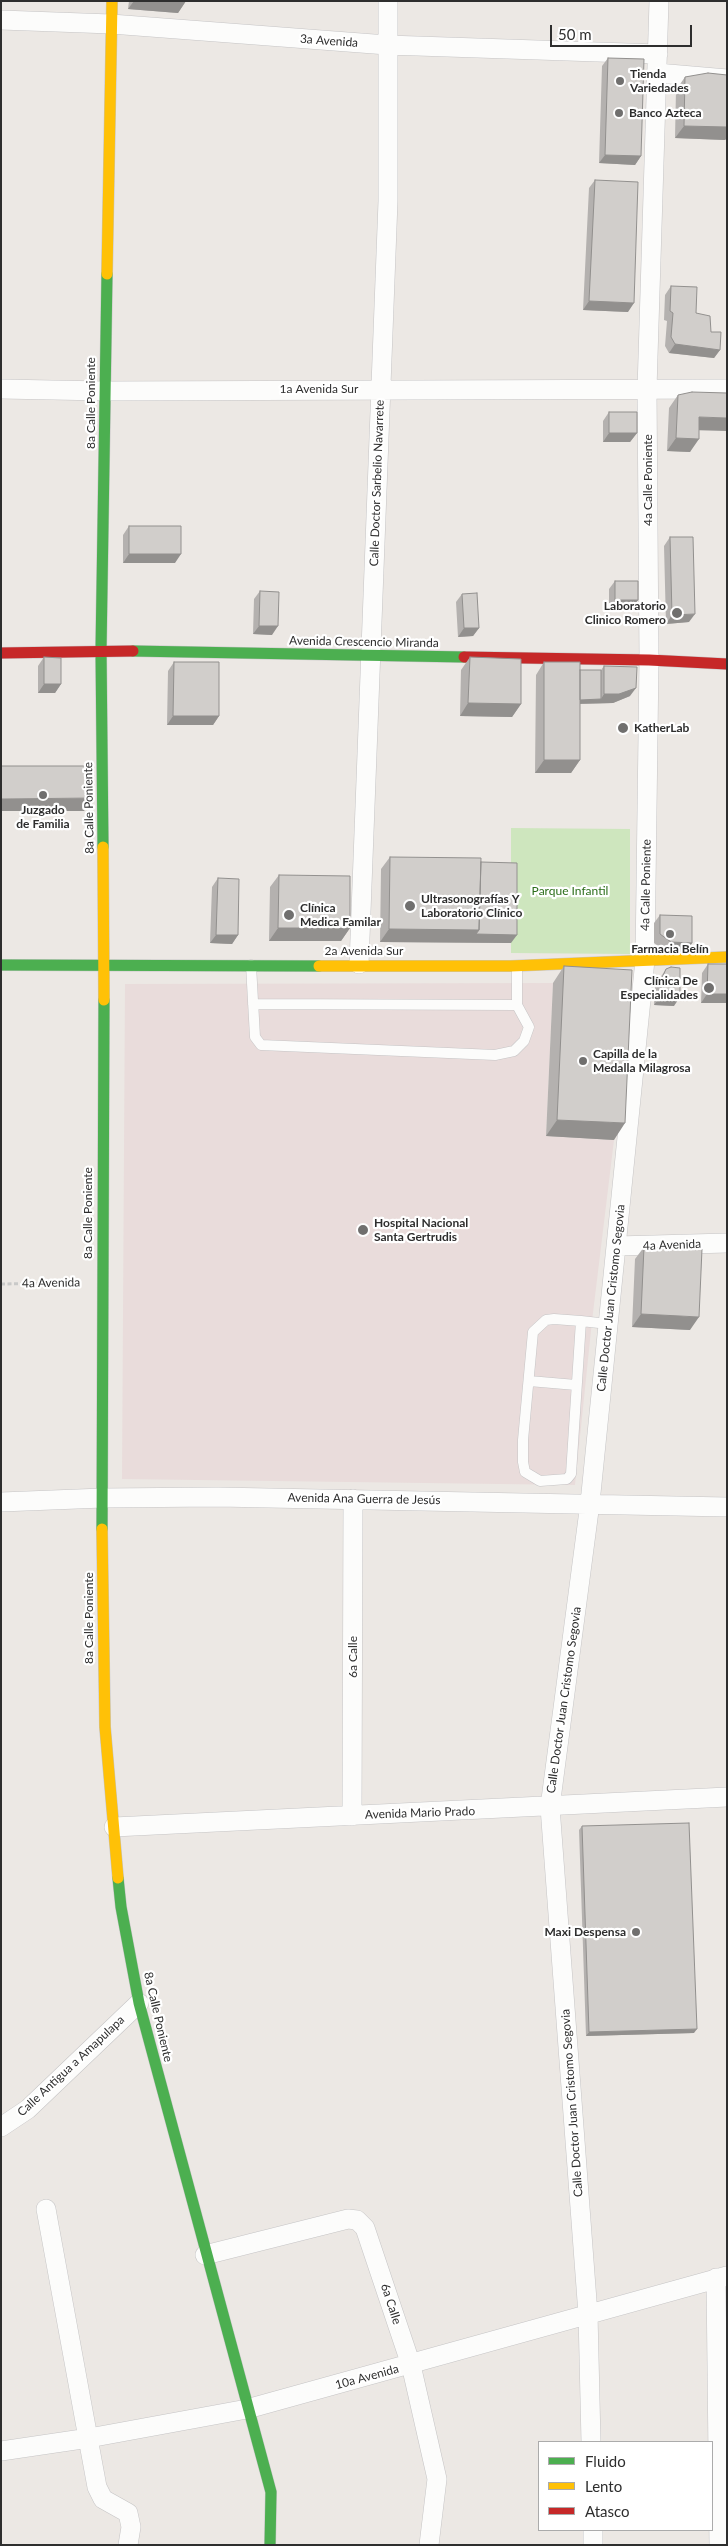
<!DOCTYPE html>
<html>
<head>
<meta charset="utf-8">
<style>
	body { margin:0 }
	#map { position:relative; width:728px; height:2546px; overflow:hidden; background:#ece8e4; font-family:Lato,sans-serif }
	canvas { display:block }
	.frame { position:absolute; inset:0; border:2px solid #2e2e2e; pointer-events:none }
	.legend { position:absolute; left:538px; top:2441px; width:175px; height:90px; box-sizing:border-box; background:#fff; border:1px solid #ababab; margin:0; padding:6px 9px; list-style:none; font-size:15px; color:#2e2e2e }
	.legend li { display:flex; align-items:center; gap:10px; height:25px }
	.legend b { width:25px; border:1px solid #ababab }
	.scale { position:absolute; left:550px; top:25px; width:142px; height:22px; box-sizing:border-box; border:2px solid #2e2e2e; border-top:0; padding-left:6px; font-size:15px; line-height:18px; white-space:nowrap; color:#2e2e2e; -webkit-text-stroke:4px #fff; paint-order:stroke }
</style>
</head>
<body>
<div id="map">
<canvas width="728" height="2546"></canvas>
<div class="frame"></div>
<ul class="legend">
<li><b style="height:6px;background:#4caf50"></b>Fluido</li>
<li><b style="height:6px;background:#ffc107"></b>Lento</li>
<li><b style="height:6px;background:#c62828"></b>Atasco</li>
</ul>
<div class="scale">50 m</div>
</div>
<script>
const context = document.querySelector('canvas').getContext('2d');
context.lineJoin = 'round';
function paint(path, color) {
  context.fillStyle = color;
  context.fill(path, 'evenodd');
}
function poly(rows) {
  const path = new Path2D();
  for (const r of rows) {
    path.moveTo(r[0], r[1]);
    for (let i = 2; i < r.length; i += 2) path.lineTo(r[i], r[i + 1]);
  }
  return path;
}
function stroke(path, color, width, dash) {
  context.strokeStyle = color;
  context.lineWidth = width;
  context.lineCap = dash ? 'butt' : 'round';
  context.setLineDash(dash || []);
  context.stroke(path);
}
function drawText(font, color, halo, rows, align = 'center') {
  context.font = font + ' Lato,sans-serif';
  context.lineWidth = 4.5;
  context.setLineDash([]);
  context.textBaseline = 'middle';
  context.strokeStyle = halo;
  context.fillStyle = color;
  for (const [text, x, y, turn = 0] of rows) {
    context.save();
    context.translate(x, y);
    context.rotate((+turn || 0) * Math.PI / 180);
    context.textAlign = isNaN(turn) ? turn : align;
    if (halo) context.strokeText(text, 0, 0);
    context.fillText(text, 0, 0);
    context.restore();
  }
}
paint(poly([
	[553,983,546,1136,614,1140,592,1321,575,1485,122,1479,125,984]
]), '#e9dcdb');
paint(poly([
	[511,828,630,829,630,954,511,953]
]), '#cee6be');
const lane = poly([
	[251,965,255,1037,261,1045,495,1055,514,1051,524,1041,529,1027,517,1005,253,1004],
	[517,966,517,1005],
	[581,1321,571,1474,567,1479,540,1481,525,1472,523,1462,523,1440,533,1332,546,1320,554,1319,581,1321,608,1324],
	[529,1381,576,1385]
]);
const street = poly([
	[1,20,111,24,387,45,658,54],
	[657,73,727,79],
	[1,389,104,391,727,389],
	[359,964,388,201,388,1],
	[617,1246,727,1243],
	[1,1502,103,1498,218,1497,727,1507],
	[352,1816,353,1499],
	[114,1827,727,1797],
	[1,2127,28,2109,139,2003],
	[46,2209,97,2487,103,2499,128,2513,131,2527,128,2545],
	[205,2255,348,2219,357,2220,365,2228,411,2365,437,2479,429,2545],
	[716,2278,719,2545],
	[591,2442,588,2314,550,1807,590,1503,645,960,649,660,647,389,659,1],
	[1,2451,89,2438,247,2409,727,2276],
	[593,2530,593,2545]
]);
const fast = poly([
	[133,651,464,657],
	[103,847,101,650,107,274],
	[1,965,319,966],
	[102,1529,104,1000],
	[118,1878,121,1907,139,2003,271,2492,270,2545]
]);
const slow = poly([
	[107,274,112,1],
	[103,847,104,1000],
	[319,966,511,966,727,957],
	[102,1529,105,1727,118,1878]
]);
const jam = poly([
	[1,653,133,651],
	[464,657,649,660,727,664]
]);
stroke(lane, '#c5c4c5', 11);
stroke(street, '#c5c4c5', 20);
stroke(fast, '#c5c4c5', 12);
stroke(slow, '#c5c4c5', 12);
stroke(jam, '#c5c4c5', 12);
stroke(poly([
	[1,1284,81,1283]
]), '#c9c9c8', 3, [4, 2.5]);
stroke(lane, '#fcfcfb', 10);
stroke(street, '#fcfcfb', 19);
stroke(fast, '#4caf50', 11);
stroke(slow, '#ffc107', 11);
stroke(jam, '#c62828', 11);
paint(poly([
	[129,1,186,1,178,13,128,9],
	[608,58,641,156,635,165,599,163,602,66],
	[727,75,727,138,725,140,675,138,676,90,685,77],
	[595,180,628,312,583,310,589,188],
	[671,286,696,313,711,332,720,350,714,358,669,353,665,346,667,321,664,320,665,295],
	[678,395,699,430,690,452,667,451,669,408],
	[609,412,637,433,630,442,603,442,603,421],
	[129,526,175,563,123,563,123,535],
	[670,537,689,622,666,624,664,546],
	[615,581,638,600,632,609,609,608,609,589],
	[260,591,272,635,253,634,254,599],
	[462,594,479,628,473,636,458,637,456,602],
	[44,657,61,684,55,693,38,693,38,666],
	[470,657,521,704,512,717,460,716,461,670],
	[174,662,219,716,213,725,167,725,168,671],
	[544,662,580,670,601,670,604,666,630,696,613,703,580,704,580,760,571,773,535,773,536,675],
	[390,857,481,862,511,943,380,942,381,869],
	[279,875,350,928,341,941,269,941,270,887],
	[218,878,238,935,232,944,210,943,212,887],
	[660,915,692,943,686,952,665,951,654,943,654,923],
	[708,964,727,964,727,1003,701,1003,702,973],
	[564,966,614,1140,546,1136,553,983],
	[666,969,674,1006,654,1005,655,987,660,978],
	[644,1247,690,1330,632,1327,635,1259],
	[582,1826,694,2033,586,2036,579,1830]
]), '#b4b1af');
paint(poly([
	[134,1,186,1,178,13,128,9],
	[684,126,727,127,727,138,725,140,675,138],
	[605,155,641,156,635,165,599,163],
	[589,301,634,303,628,312,583,310],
	[675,344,720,350,714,358,669,353],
	[699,417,727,418,727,431,690,430],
	[609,433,637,433,630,442,603,442],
	[676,438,699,439,690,452,667,451],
	[129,554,181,554,175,563,123,563],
	[615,600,638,600,632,609,609,608],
	[695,614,689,622,666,624,672,615],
	[259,626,278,626,272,635,253,634],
	[464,628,479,628,473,636,458,637],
	[44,684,61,684,55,693,38,693],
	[636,688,630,696,613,703,572,704,575,700,601,699,604,694],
	[468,703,521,704,512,717,460,716],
	[173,716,219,716,213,725,167,725],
	[544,760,580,760,571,773,535,773],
	[93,798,84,811,1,811,1,799],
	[278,928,350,928,341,941,269,941],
	[389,929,479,930,517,935,511,943,380,942],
	[216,935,238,935,232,944,210,943],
	[671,942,692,943,686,952,665,951],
	[707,994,727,994,727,1003,701,1003],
	[660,997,680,997,674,1006,654,1005],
	[557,1120,625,1123,614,1140,546,1136],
	[641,1314,699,1317,690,1330,632,1327],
	[697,2029,694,2033,586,2036,589,2032]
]), '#92908e');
const building = poly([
	[608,58,644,59,641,156,605,155,608,58],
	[708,73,727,75,727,127,684,126,685,77,708,73],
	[595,180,638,182,634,303,589,301,595,180],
	[671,286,697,287,696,313,710,316,711,332,721,332,720,350,675,344,671,337,673,313,670,311,671,286],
	[692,392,727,393,727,418,699,417,699,439,676,438,678,395,692,392],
	[609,412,637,412,637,433,609,433,609,412],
	[129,526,181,526,181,554,129,554,129,526],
	[670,537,693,537,695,614,672,615,670,537],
	[615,581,638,581,638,600,615,600,615,581],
	[260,591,279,592,278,626,259,626,260,591],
	[477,593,479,628,464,628,462,594,477,593],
	[44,657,61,658,61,684,44,684,44,657],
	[470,657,521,659,521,704,468,703,470,657],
	[174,662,219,662,219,716,173,716,174,662],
	[544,662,580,662,580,760,544,760,544,662],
	[604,666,637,667,636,688,619,694,604,694,604,666],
	[580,670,601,670,601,699,580,700,580,670],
	[1,766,93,766,93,798,1,799,1,766],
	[390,857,481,858,479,930,389,929,390,857],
	[481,862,517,863,517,935,476,934,479,930,481,862],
	[279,875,350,876,350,928,278,928,279,875],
	[218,878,239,879,238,935,216,935,218,878],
	[660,915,692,916,692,943,671,942,660,934,660,915],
	[708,964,727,964,727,994,707,994,708,964],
	[564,966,632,970,625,1123,557,1120,564,966],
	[671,967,680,968,680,997,660,997,662,978,666,969,671,967],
	[644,1247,702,1249,699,1317,641,1314,644,1247],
	[689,1823,697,2029,589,2032,582,1826,689,1823]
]);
paint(building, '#d1cecb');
stroke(building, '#92908e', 1);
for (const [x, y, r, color] of [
	[620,81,5,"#706f6e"],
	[619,113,5,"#706f6e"],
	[677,613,6,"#706f6e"],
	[623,728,6,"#706f6e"],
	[43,795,5,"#706f6e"],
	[410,906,6,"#706f6e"],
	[289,915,6,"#706f6e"],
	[670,934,5,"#706f6e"],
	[709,988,6,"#706f6e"],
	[583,1061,5,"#706f6e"],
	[363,1230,6,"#706f6e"],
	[636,1932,5,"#706f6e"]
]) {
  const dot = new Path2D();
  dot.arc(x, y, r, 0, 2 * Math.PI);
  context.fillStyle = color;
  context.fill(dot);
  stroke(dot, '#fff', 2);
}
drawText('12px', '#2e2e2e', '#fff', [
	["3a Avenida",329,41,4],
	["1a Avenida Sur",319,389],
	["8a Calle Poniente",91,403,-90],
	["4a Calle Poniente",648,480,-90],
	["Calle Doctor Sarbelio Navarrete",377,483,-88],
	["Avenida Crescencio Miranda",364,642,1],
	["8a Calle Poniente",89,808,-91],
	["4a Calle Poniente",646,885,-89],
	["2a Avenida Sur",364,951],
	["8a Calle Poniente",88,1213,-90],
	["4a Avenida",672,1245,-2],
	["4a Avenida",51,1283,-1],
	["Calle Doctor Juan Cristomo Segovia",611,1298,-84],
	["Avenida Ana Guerra de Jesús",364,1499,1],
	["8a Calle Poniente",89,1618,-90],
	["6a Calle",353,1657,-90],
	["Calle Doctor Juan Cristomo Segovia",564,1700,-82],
	["Avenida Mario Prado",420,1813,-2],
	["8a Calle Poniente",158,2017,77],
	["Calle Antigua a Amapulapa",71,2066,-43],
	["Calle Doctor Juan Cristomo Segovia",572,2103,-94],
	["6a Calle",391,2304,72],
	["10a Avenida",367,2377,-15]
]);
drawText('bold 12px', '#2e2e2e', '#fff', [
	["Tienda",630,74],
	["Variedades",630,88],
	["Banco Azteca",629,113],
	["Laboratorio",666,606,"right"],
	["Clinico Romero",666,620,"right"],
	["KatherLab",634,728],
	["Juzgado",43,810,"center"],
	["de Familia",43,824,"center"],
	["Ultrasonografías Y",421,899],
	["Laboratorio Clínico",421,913],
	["Clínica",300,908],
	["Medica Familar",300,922],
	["Farmacia Belín",670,949,"center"],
	["Clínica De",698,981,"right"],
	["Especialidades",698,995,"right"],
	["Capilla de la",593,1054],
	["Medalla Milagrosa",593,1068],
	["Hospital Nacional",374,1223],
	["Santa Gertrudis",374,1237],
	["Maxi Despensa",626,1932,"right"]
], 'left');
drawText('12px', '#2c6e1b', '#fff', [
	["Parque Infantil",570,891]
]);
</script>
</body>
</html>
